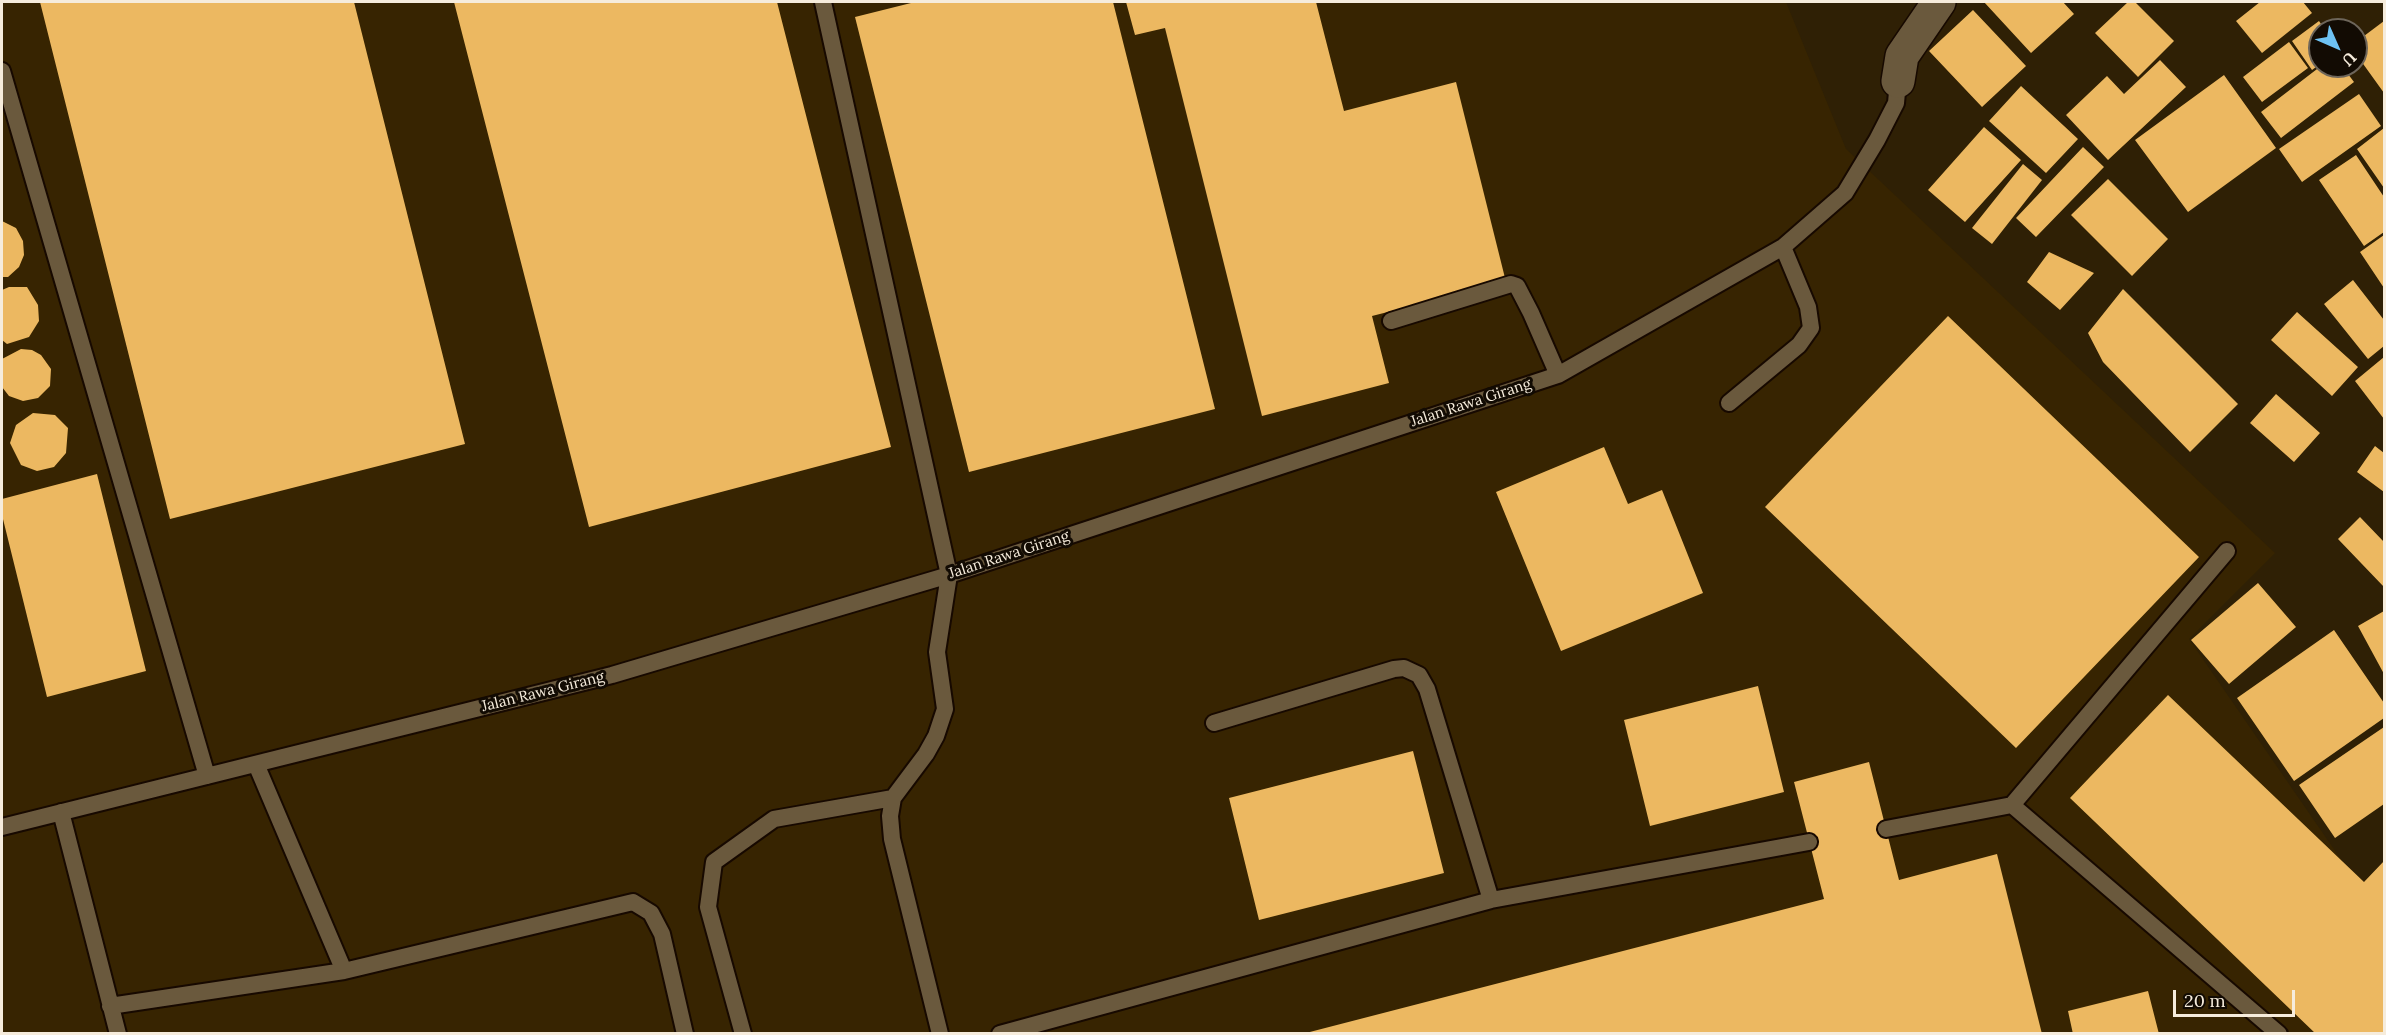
<!DOCTYPE html>
<html>
<head>
<meta charset="utf-8">
<style>
	body { margin:0 }
	#map { position:relative; width:2386px; height:1035px; overflow:hidden; background:#2f2005; font-family:Lora,serif }
	canvas { display:block }
	.frame { position:absolute; inset:0; border:3px solid #f6ecdc; pointer-events:none }
	.north { position:absolute; left:2308px; top:18px; width:60px; height:60px; box-sizing:border-box; background:#120b03; border:2px solid #6d655a; border-radius:50%; rotate:135deg; font-size:16px; font-weight:700; line-height:24px; text-align:center; color:#f6ecdc }
	.north::after { content:''; display:block; margin:auto; width:21px; height:27px; background:#6ec2f3; clip-path:polygon(50% 0,100% 100%,50% 72%,0 100%) }
	.scale { position:absolute; left:2173px; top:990px; width:122px; height:27px; box-sizing:border-box; border:3px solid #f6ecdc; border-top:0; padding-left:8px; font-size:18px; line-height:21px; white-space:nowrap; color:#f6ecdc; -webkit-text-stroke:4px #120b03; paint-order:stroke }
</style>
</head>
<body>
<div id="map">
<canvas width="2386" height="1035"></canvas>
<div class="frame"></div>
<div class="north">U</div>
<div class="scale">20 m</div>
</div>
<script>
const context = document.querySelector('canvas').getContext('2d');
context.lineJoin = 'round';
function paint(path, color) {
  context.fillStyle = color;
  context.fill(path, 'evenodd');
}
function poly(rows) {
  const path = new Path2D();
  for (const r of rows) {
    path.moveTo(r[0], r[1]);
    for (let i = 2; i < r.length; i += 2) path.lineTo(r[i], r[i + 1]);
  }
  return path;
}
function stroke(path, color, width, dash) {
  context.strokeStyle = color;
  context.lineWidth = width;
  context.lineCap = dash ? 'butt' : 'round';
  context.setLineDash(dash || []);
  context.stroke(path);
}
function drawText(font, color, halo, rows, align = 'center') {
  context.font = font + ' Lora,serif';
  context.lineWidth = 6;
  context.setLineDash([]);
  context.textBaseline = 'middle';
  context.strokeStyle = halo;
  context.fillStyle = color;
  for (const [text, x, y, turn = 0] of rows) {
    context.save();
    context.translate(x, y);
    context.rotate((+turn || 0) * Math.PI / 180);
    context.textAlign = isNaN(turn) ? turn : align;
    if (halo) context.strokeText(text, 0, 0);
    context.fillText(text, 0, 0);
    context.restore();
  }
}
paint(poly([
	[2,2,1786,2,1846,149,2275,553,2189,639,2360,887,2384,861,2384,1033,2,1034]
]), '#372401');
paint(poly([
	[40,2,354,2,465,444,170,519],
	[454,2,777,2,891,447,589,527],
	[915,2,1113,2,1215,409,969,472,855,17],
	[1126,2,1316,2,1344,111,1456,82,1506,282,1372,316,1389,383,1262,416,1165,28,1135,35],
	[1984,2,2063,2,2074,14,2031,53],
	[2128,2,2135,2,2174,41,2138,77,2095,33],
	[2260,2,2303,2,2312,13,2262,53,2236,21],
	[1973,10,2026,66,1982,107,1929,51],
	[2319,21,2325,30,2320,30,2320,64,2312,70,2292,41],
	[2384,21,2384,93,2356,54,2356,42],
	[2289,42,2308,68,2262,102,2243,77],
	[2160,60,2186,87,2108,160,2066,115,2107,76,2124,94],
	[2321,66,2342,66,2354,82,2281,138,2261,112],
	[2224,75,2276,148,2188,212,2135,140],
	[2021,86,2078,139,2046,173,1989,121],
	[2359,94,2381,126,2302,182,2279,149],
	[1984,127,2021,160,1965,222,1928,190],
	[2384,128,2384,188,2357,149],
	[2083,147,2104,167,2036,237,2016,218],
	[2356,155,2384,197,2384,232,2364,246,2319,180],
	[2023,164,2042,180,1992,244,1972,228],
	[2108,179,2168,239,2132,276,2071,215],
	[2,221,16,228,23,241,24,255,19,267,8,277,2,277],
	[2384,235,2384,288,2360,252],
	[2049,252,2094,273,2060,310,2027,282],
	[2353,280,2384,320,2384,346,2368,359,2324,304],
	[9,287,27,287,38,305,39,321,29,337,7,344,2,340,2,290],
	[2123,289,2238,404,2190,452,2103,362,2088,333],
	[2297,312,2358,367,2332,396,2271,340],
	[1948,316,2199,557,2016,748,1765,507],
	[21,349,32,350,41,355,51,369,50,386,38,398,23,401,9,396,2,387,2,359],
	[2384,357,2384,419,2355,381],
	[2276,394,2320,433,2294,462,2250,423],
	[33,413,55,415,68,428,66,453,54,467,37,471,21,465,10,443,16,425],
	[2375,446,2384,453,2384,492,2357,472],
	[1604,447,1628,504,1662,490,1703,593,1561,651,1496,492],
	[97,474,146,671,47,697,2,515,2,499],
	[2360,517,2384,542,2384,587,2338,539],
	[2258,583,2296,627,2229,684,2191,640],
	[2384,611,2384,674,2358,626],
	[2334,630,2384,703,2384,718,2294,781,2237,698],
	[1758,686,1784,792,1650,826,1624,720],
	[2168,695,2364,882,2384,861,2384,1034,2316,1034,2070,798],
	[2384,727,2384,804,2335,838,2299,785],
	[1413,751,1444,873,1259,920,1229,798],
	[1869,762,1899,880,1997,854,2042,1034,1302,1034,1824,899,1794,782],
	[2148,991,2159,1034,2073,1034,2068,1011]
]), '#ecb861');
const lane = poly([
	[823,2,949,575,937,652,945,709,936,736,926,754,893,798,890,816,892,839,940,1034],
	[2,71,207,776],
	[1391,321,1511,284,1517,286,1531,313,1558,375],
	[1729,403,1799,345,1811,328,1808,307,1783,247],
	[2227,551,2012,805,2279,1034],
	[1214,723,1394,669,1404,668,1419,675,1427,689,1491,900],
	[256,764,344,971,633,902,651,913,662,934,685,1034],
	[61,812,118,1034],
	[2,827,612,675,949,575,1558,375,1783,247,1845,193,1877,140,1896,103,1898,81],
	[1886,829,2012,805],
	[110,1006,344,971],
	[743,1034,708,907,714,862,774,819,893,798],
	[1000,1034,1491,900,1809,842]
]);
const street = poly([
	[1898,81,1902,56,1939,2]
]);
stroke(lane, '#170900', 20);
stroke(street, '#170900', 36);
stroke(lane, '#6a593d', 16);
stroke(street, '#6a593d', 33);
drawText('15px', '#f6ecdc', '#120b03', [
	["Jalan Rawa Girang",1471,403,-18],
	["Jalan Rawa Girang",1009,555,-18],
	["Jalan Rawa Girang",543,692,-14]
]);
</script>
</body>
</html>
